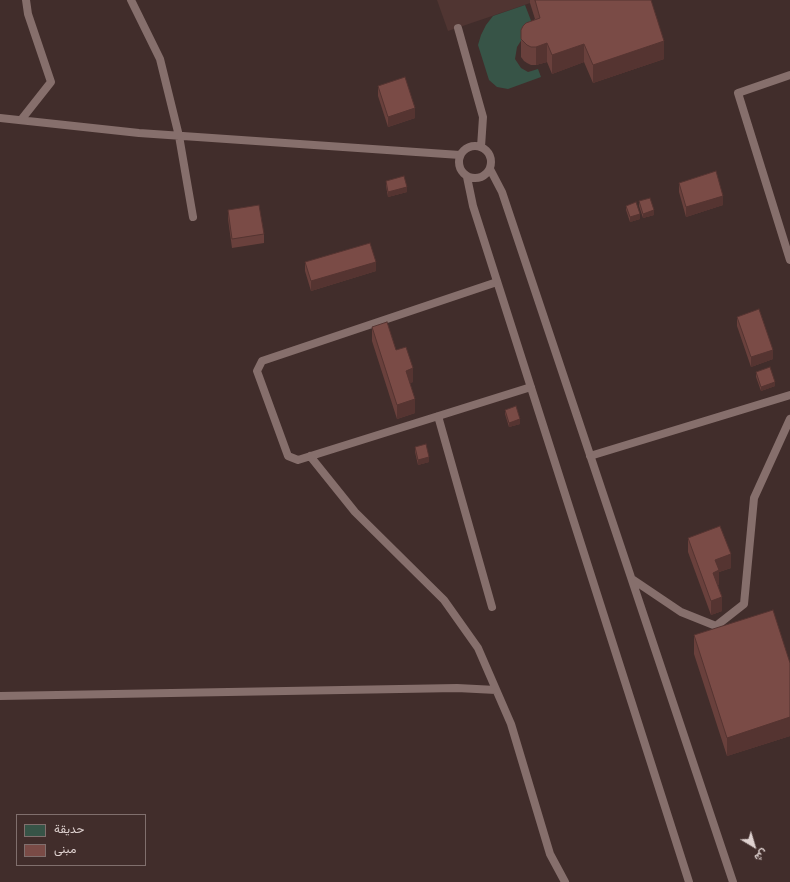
<!DOCTYPE html>
<html>
<head>
<meta charset="utf-8">
<style>
	body { margin:0 }
	#map { position:relative; width:790px; height:882px; overflow:hidden; background:#412d2b; font-family:"Golos Text",Vazirmatn,sans-serif }
	canvas { display:block }
	.legend { position:absolute; left:16px; top:814px; width:130px; height:52px; box-sizing:border-box; background:#412d2b; border:1px solid #806f6d; margin:0; padding:5px 7px; list-style:none; font-size:12px; color:#dfd2d0 }
	.legend li { display:flex; align-items:center; gap:8px; height:20px }
	.legend b { width:20px; border:1px solid #806f6d }
	.north { position:absolute; left:734px; top:826px; width:40px; height:40px; -webkit-text-stroke:3px #412d2b; paint-order:stroke; rotate:142deg; font-size:11px; font-weight:700; line-height:16px; text-align:center; color:#dfd2d0 }
	.north::after { content:''; display:block; margin:auto; width:14px; height:18px; background:#dfd2d0; clip-path:polygon(50% 0,100% 100%,50% 72%,0 100%) }
</style>
</head>
<body>
<div id="map">
<canvas width="790" height="882"></canvas>
<ul class="legend">
<li><b style="height:11px;background:#375447"></b>حديقة</li>
<li><b style="height:11px;background:#7a4b46"></b>مبنى</li>
</ul>
<div class="north">ش</div>
</div>
<script>
const context = document.querySelector('canvas').getContext('2d');
context.lineJoin = 'round';
function paint(path, color) {
  context.fillStyle = color;
  context.fill(path, 'evenodd');
}
function poly(rows) {
  const path = new Path2D();
  for (const r of rows) {
    if (r.length === 3) {
      path.moveTo(r[0] + r[2], r[1]);
      path.arc(r[0], r[1], r[2], 0, 2 * Math.PI);
      continue;
    }
    path.moveTo(r[0], r[1]);
    for (let i = 2; i < r.length; i += 2) path.lineTo(r[i], r[i + 1]);
  }
  return path;
}
function stroke(path, color, width, dash) {
  context.strokeStyle = color;
  context.lineWidth = width;
  context.lineCap = dash ? 'butt' : 'round';
  context.setLineDash(dash || []);
  context.stroke(path);
}
paint(poly([
	[437,0,539,0,448,31]
]), '#503532');
paint(poly([
	[525,5,535,31,524,36,517,47,515,59,521,68,528,72,538,69,541,77,508,89,497,87,489,80,478,45,481,35,486,25,493,16]
]), '#375447');
stroke(poly([
	[131,0,160,59,179,136,193,217],
	[458,28,483,117,481,147],
	[790,75,738,93,790,260],
	[0,118,139,133,460,155],
	[21,120,51,82,28,14,26,0],
	[475,162,16],
	[490,169,502,192,733,882],
	[467,177,473,206,689,882],
	[497,282,262,361,257,371,288,456,298,460,531,387],
	[438,416,492,607],
	[310,456,355,512,444,600,478,648,511,724,550,854,565,882],
	[590,456,790,395],
	[632,579,681,612,716,626,744,604,754,498,790,419],
	[0,696,457,688,496,690]
]), '#866f6c', 8);
paint(poly([
	[530,0,651,0,664,59,593,83,584,62,552,74,547,62,536,65,531,65,527,63,524,61,521,57,521,30,535,19,530,3],
	[378,86,415,118,388,127,378,96],
	[386,181,407,192,388,197,386,186],
	[679,183,723,205,686,217,679,192],
	[639,201,654,215,643,218,639,206],
	[626,206,640,219,630,222,626,210],
	[228,210,264,234,264,243,232,248,228,219],
	[305,262,376,271,311,291,305,271],
	[737,317,773,359,751,367,737,326],
	[372,327,396,350,413,382,410,383,415,413,397,419,372,341],
	[756,372,775,386,761,391,756,377],
	[505,410,520,424,509,427,505,414],
	[415,447,429,462,418,465,415,452],
	[688,538,731,568,719,572,719,584,718,585,722,611,711,615,688,552],
	[694,635,790,663,790,736,727,756,694,654]
]), '#69403c');
paint(poly([
	[664,41,664,59,593,83,593,65],
	[547,43,547,62,536,65,536,47],
	[584,44,584,62,552,74,552,55],
	[415,108,415,118,388,127,388,117],
	[407,187,407,192,388,197,388,192],
	[723,196,723,205,686,217,686,207],
	[654,210,654,215,643,218,643,214],
	[640,214,640,219,630,222,630,217],
	[376,262,376,271,311,291,311,281],
	[773,350,773,359,751,367,751,357],
	[413,368,413,382,406,385,406,371],
	[775,382,775,386,761,391,761,387],
	[415,399,415,413,397,419,397,405],
	[520,419,520,424,509,427,509,423],
	[429,457,429,462,418,465,418,460],
	[731,554,731,568,719,572,719,584,713,587,713,573,715,560],
	[722,597,722,611,711,615,711,601],
	[790,717,790,736,727,756,727,738]
]), '#553431');
const building = poly([
	[535,0,651,0,664,41,593,65,584,44,552,55,547,43,536,47,531,47,527,45,521,39,521,30,523,26,526,23,540,18,535,0],
	[405,77,415,108,388,117,378,86,405,77],
	[716,171,723,196,686,207,679,183,716,171],
	[404,176,407,187,388,192,386,181,404,176],
	[650,198,654,210,643,214,639,201,650,198],
	[636,202,640,214,630,217,626,206,636,202],
	[259,205,264,234,232,239,228,210,259,205],
	[370,243,376,262,311,281,305,262,370,243],
	[759,309,773,350,751,357,737,317,759,309],
	[387,322,396,350,406,347,413,368,406,371,415,399,397,405,372,327,387,322],
	[770,367,775,382,761,387,756,372,770,367],
	[516,406,520,419,509,423,505,410,516,406],
	[426,444,429,457,418,460,415,447,426,444],
	[720,526,731,554,715,560,719,570,713,573,722,597,711,601,688,538,720,526],
	[773,610,790,663,790,717,727,738,694,635,773,610]
]);
paint(building, '#7a4b46');
stroke(building, '#553431', 1);
</script>
</body>
</html>
